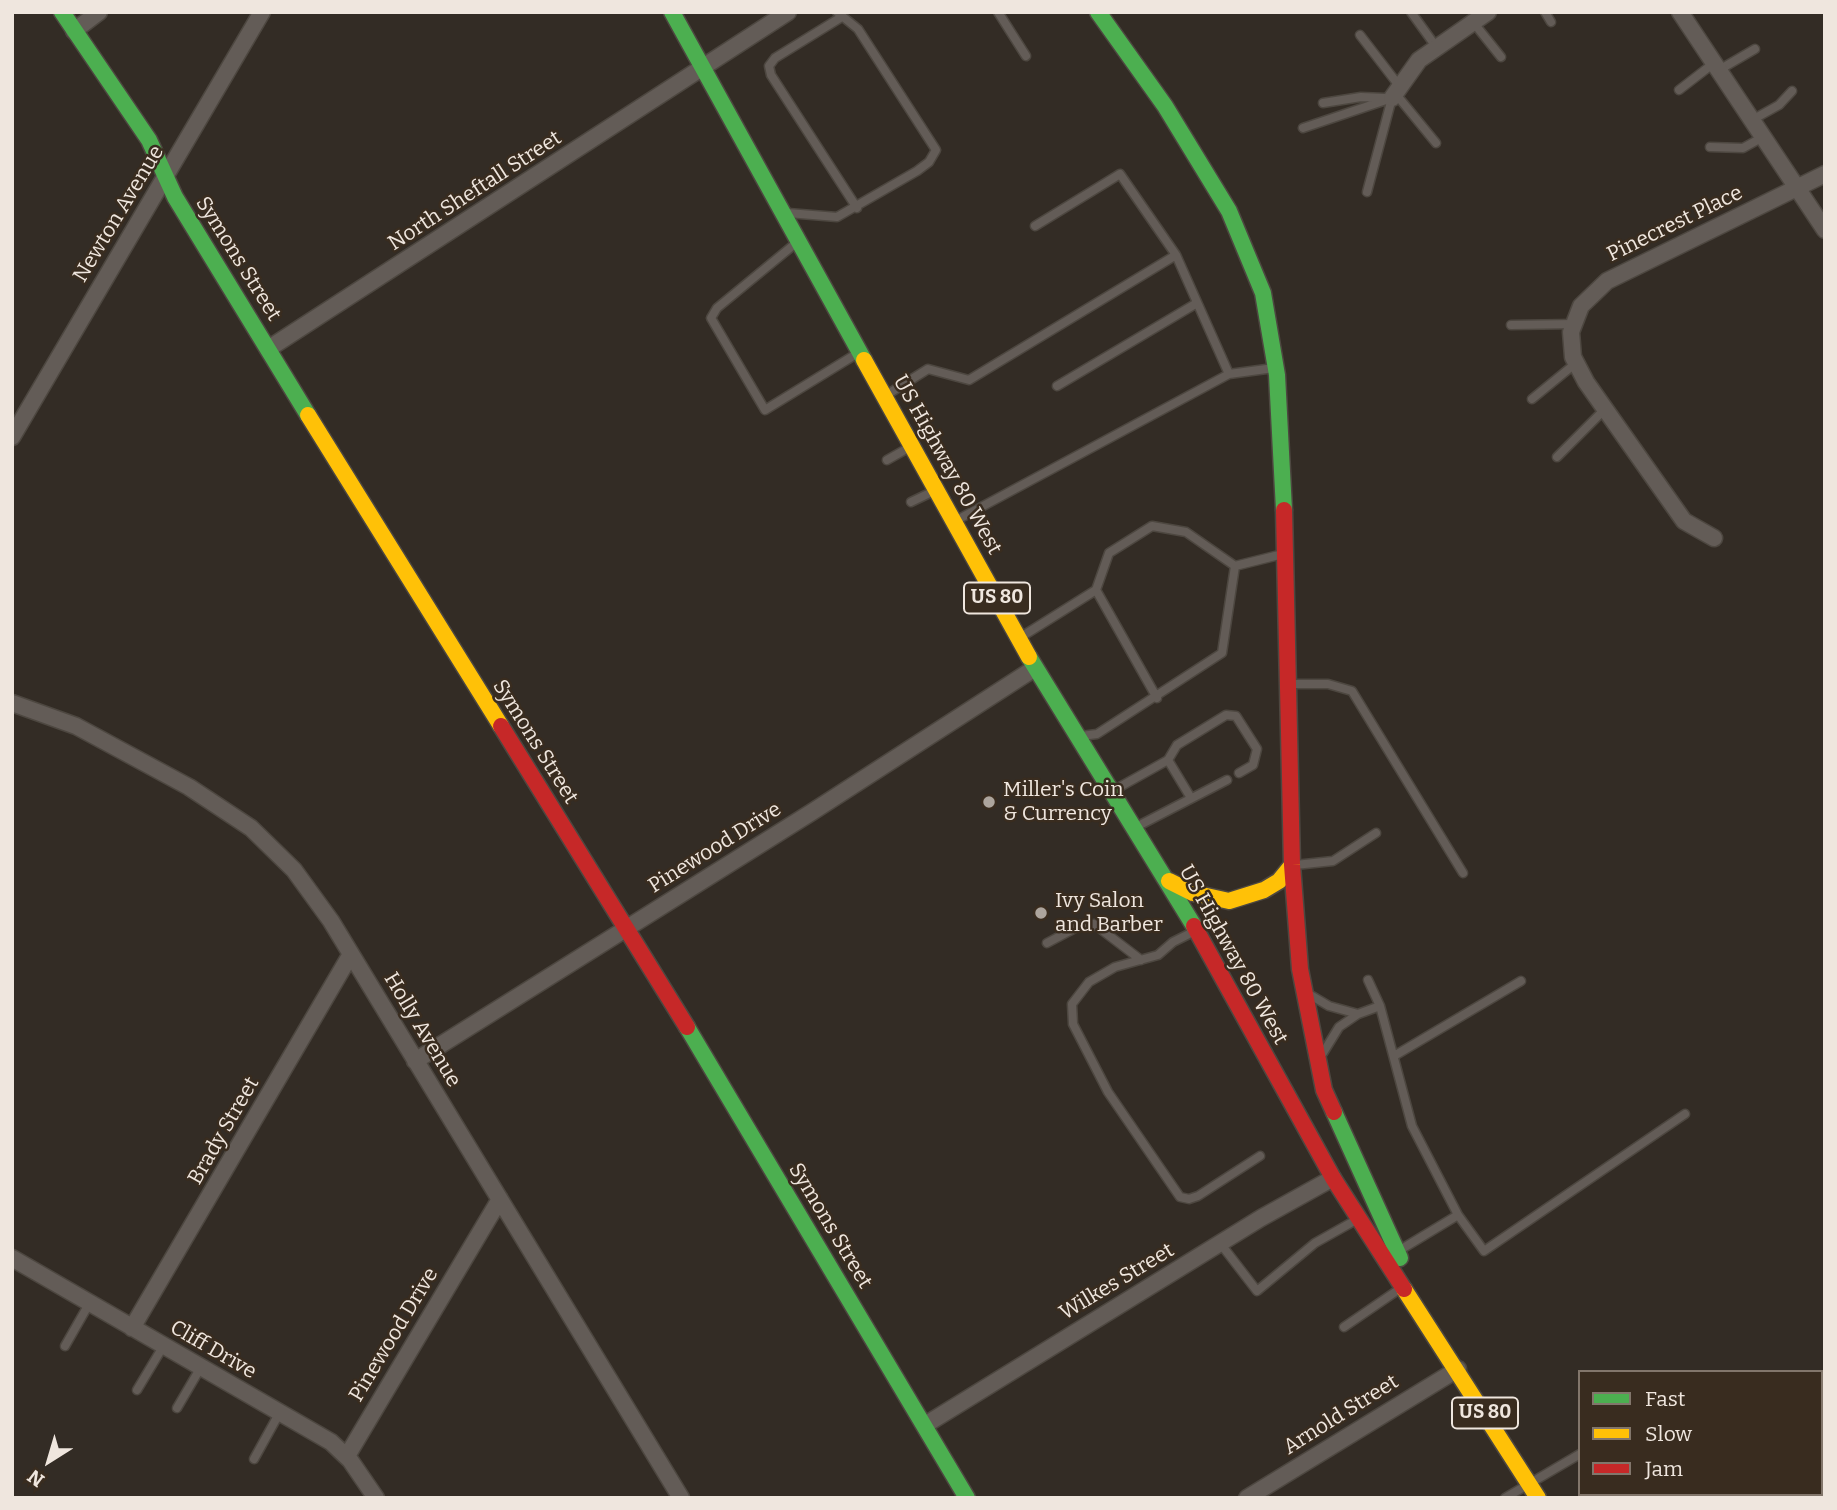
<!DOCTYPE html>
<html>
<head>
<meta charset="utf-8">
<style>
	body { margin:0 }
	#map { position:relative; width:1837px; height:1510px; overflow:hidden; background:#332c25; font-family:Bitter,serif }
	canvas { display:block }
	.frame { position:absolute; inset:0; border:14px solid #efe6de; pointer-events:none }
	.legend { position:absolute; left:1578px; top:1370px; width:245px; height:126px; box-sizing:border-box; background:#392c1f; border:2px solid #82766b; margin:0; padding:9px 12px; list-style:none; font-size:21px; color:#efe6de }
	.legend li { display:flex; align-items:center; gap:14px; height:35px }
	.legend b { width:35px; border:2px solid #82766b }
	.north { position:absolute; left:14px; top:1426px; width:70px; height:70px; -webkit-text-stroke:5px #392c1f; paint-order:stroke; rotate:217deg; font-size:19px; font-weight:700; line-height:28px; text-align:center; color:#efe6de }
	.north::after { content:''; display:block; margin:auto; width:24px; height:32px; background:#efe6de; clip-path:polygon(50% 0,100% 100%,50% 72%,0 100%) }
</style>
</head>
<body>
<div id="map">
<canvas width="1837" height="1510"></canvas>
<div class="frame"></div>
<ul class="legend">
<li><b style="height:9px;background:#4caf50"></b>Fast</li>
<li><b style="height:9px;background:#ffc107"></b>Slow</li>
<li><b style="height:9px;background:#c62828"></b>Jam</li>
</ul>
<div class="north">N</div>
</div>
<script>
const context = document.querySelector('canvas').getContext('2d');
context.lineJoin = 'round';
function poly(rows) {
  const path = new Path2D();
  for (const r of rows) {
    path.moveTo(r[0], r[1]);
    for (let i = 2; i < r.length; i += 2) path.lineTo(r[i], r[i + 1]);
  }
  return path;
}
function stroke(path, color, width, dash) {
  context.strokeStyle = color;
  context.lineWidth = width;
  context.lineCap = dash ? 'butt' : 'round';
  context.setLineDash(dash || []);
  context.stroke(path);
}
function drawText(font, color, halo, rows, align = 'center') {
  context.font = font + ' Bitter,serif';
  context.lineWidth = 5;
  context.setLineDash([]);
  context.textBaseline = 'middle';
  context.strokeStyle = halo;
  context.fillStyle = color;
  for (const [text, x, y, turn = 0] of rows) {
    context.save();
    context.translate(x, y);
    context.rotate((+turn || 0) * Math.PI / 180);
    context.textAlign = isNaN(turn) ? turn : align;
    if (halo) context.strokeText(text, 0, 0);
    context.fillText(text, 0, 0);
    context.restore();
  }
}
const lane = poly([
	[998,12,1026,56],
	[1411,12,1437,48],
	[1545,12,1551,22],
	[840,18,775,58,769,66,771,75,857,208],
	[1473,22,1501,57],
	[1360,35,1400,87],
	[1719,70,1755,49],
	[1679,90,1714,63],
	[1395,93,1436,143],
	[1323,103,1361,97,1385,98],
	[1752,120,1779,105,1792,91],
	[1303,128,1392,98],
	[1710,147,1743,148,1763,137],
	[1367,192,1392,98],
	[788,213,837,217,917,171,929,162,936,150,858,29,837,12],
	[796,243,717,308,711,318,765,410,858,353],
	[1511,325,1574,324],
	[1229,374,1274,368],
	[1057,386,1197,303],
	[888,394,928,369,969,380,1176,255,1120,174,1035,226],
	[1532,399,1576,363],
	[1557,457,1605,409],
	[887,460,910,447],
	[911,502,934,491],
	[957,520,1229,374,1176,255],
	[1235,566,1283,554],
	[1096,590,1157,698],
	[1021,637,1096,590,1109,553,1152,526,1186,532,1235,566,1222,653,1097,734,1081,736],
	[1292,684,1328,684,1352,691,1463,873],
	[1168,760,1191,798],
	[1116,789,1168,760,1177,745,1226,715,1236,716,1257,749,1253,765,1239,773],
	[1138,826,1227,780],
	[1295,865,1333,861,1376,833],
	[1193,932,1173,942,1158,955,1115,967,1089,982,1072,1004,1073,1024,1108,1092,1180,1197,1189,1199,1198,1196,1260,1156],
	[1047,943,1081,925,1094,924,1141,960],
	[1368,980,1380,1006],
	[1312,996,1329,1006,1358,1014],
	[1323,1053,1339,1027,1358,1014,1380,1006,1412,1126,1458,1215,1400,1250],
	[1394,1056,1521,981],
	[1458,1215,1484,1251,1685,1114],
	[1220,1243,1257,1291,1315,1243,1356,1220],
	[1344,1327,1401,1288],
	[65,1346,89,1304],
	[137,1390,164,1345],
	[177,1408,201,1367],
	[254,1459,280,1412],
	[1648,1494,1649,1498],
	[1505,1498,1580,1454]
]);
const street = poly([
	[1680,12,1825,230],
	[74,31,99,12],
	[1392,98,1419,60,1488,12],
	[268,349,788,12],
	[12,437,262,12],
	[1714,538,1684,521,1586,382,1573,357,1571,332,1581,306,1607,281,1825,174],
	[12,703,76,726,189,787,251,828,294,870,331,921,681,1498],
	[415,1061,812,812,1035,668],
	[12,1258,331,1442,350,1460,376,1498],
	[132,1328,351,954],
	[925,1425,1261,1218,1333,1178],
	[347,1456,500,1199],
	[1247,1498,1458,1369]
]);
const fast = poly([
	[62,12,149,140,175,197,308,415],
	[672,12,864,360],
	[1098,12,1165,106,1229,211,1263,293,1277,375,1284,510],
	[1029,657,1194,926],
	[687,1027,967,1498],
	[1334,1112,1400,1258]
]);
const slow = poly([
	[864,360,1029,657],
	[308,415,501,726],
	[1169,881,1193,893,1229,901,1264,890,1279,881,1292,865],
	[1404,1289,1538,1498]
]);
const jam = poly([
	[1284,510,1292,865,1300,969,1324,1090,1334,1112],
	[501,726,687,1027],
	[1194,926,1333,1178,1404,1289]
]);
stroke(lane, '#4d4740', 11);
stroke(street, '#4d4740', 19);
stroke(fast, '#4d4740', 19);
stroke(slow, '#4d4740', 19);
stroke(jam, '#4d4740', 19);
stroke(lane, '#635c57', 8);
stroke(street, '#635c57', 16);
stroke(fast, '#4caf50', 16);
stroke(slow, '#ffc107', 16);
stroke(jam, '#c62828', 16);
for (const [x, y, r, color] of [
	[989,802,7,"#ada59d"],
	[1041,913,7,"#ada59d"]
]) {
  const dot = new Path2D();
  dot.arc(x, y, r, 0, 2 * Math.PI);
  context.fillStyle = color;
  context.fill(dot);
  stroke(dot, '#392c1f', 2.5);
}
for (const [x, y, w] of [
	[997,598,66],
	[1485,1413,66]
]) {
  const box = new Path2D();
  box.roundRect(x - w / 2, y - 15.5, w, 31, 5);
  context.fillStyle = '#392c1f';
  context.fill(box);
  stroke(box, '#efe6de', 2);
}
drawText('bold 19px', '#efe6de', null, [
	["US 80",997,598],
	["US 80",1485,1413]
]);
drawText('21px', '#efe6de', '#392c1f', [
	["North Sheftall Street",475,191,-33],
	["Newton Avenue",119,214,-59],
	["Pinecrest Place",1675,224,-26],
	["Symons Street",238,259,58],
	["US Highway 80 West",947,465,61],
	["Symons Street",535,742,58],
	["Pinewood Drive",715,848,-32],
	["US Highway 80 West",1233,955,61],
	["Holly Avenue",422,1030,59],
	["Brady Street",224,1131,-60],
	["Symons Street",830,1226,59],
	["Wilkes Street",1117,1282,-31],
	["Pinewood Drive",394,1335,-59],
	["Cliff Drive",213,1350,30],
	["Arnold Street",1341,1415,-32]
]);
drawText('21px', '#efe6de', '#392c1f', [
	["Miller's Coin",1003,790],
	["& Currency",1003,814],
	["Ivy Salon",1055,901],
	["and Barber",1055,925]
], 'left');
</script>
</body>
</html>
